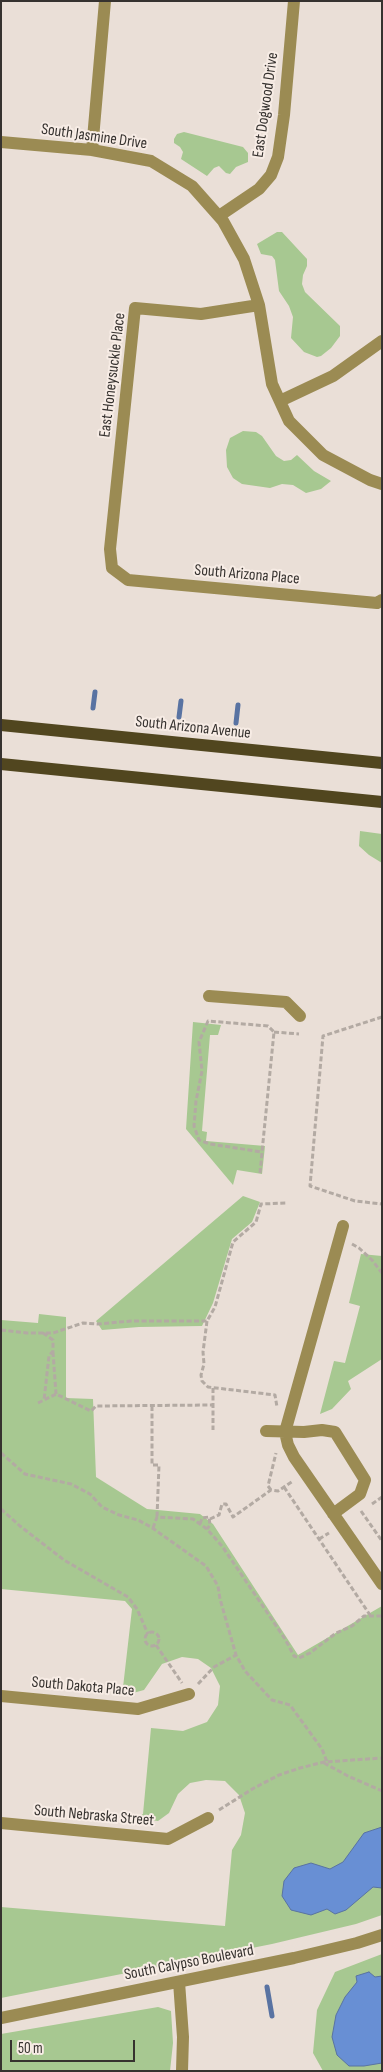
<!DOCTYPE html>
<html>
<head>
<meta charset="utf-8">
<style>
	body { margin:0 }
	#map { position:relative; width:383px; height:2072px; overflow:hidden; background:#eadfd7; font-family:"Sofia Sans Condensed",sans-serif }
	canvas { display:block }
	.frame { position:absolute; inset:0; border:2px solid #36322f; pointer-events:none }
	.scale { position:absolute; left:10px; top:2040px; width:125px; height:22px; box-sizing:border-box; border:2px solid #36322f; border-top:0; padding-left:6px; font-size:15px; line-height:18px; white-space:nowrap; color:#36322f; -webkit-text-stroke:4px #f7ece5; paint-order:stroke }
</style>
</head>
<body>
<div id="map">
<canvas width="383" height="2072"></canvas>
<div class="frame"></div>
<div class="scale">50 m</div>
</div>
<script>
const context = document.querySelector('canvas').getContext('2d');
context.lineJoin = 'round';
function paint(path, color) {
  context.fillStyle = color;
  context.fill(path, 'evenodd');
}
function poly(rows) {
  const path = new Path2D();
  for (const r of rows) {
    if (r.length === 3) {
      path.moveTo(r[0] + r[2], r[1]);
      path.arc(r[0], r[1], r[2], 0, 2 * Math.PI);
      continue;
    }
    path.moveTo(r[0], r[1]);
    for (let i = 2; i < r.length; i += 2) path.lineTo(r[i], r[i + 1]);
  }
  return path;
}
function stroke(path, color, width, dash) {
  context.strokeStyle = color;
  context.lineWidth = width;
  context.lineCap = dash ? 'butt' : 'round';
  context.setLineDash(dash || []);
  context.stroke(path);
}
function drawText(font, color, halo, rows, align = 'center') {
  context.font = font + ' "Sofia Sans Condensed",sans-serif';
  context.lineWidth = 4;
  context.setLineDash([]);
  context.textBaseline = 'middle';
  context.strokeStyle = halo;
  context.fillStyle = color;
  for (const [text, x, y, turn = 0] of rows) {
    context.save();
    context.translate(x, y);
    context.rotate((+turn || 0) * Math.PI / 180);
    context.textAlign = isNaN(turn) ? turn : align;
    if (halo) context.strokeText(text, 0, 0);
    context.fillText(text, 0, 0);
    context.restore();
  }
}
paint(poly([
	[184,132,243,147,248,153,248,162,236,167,230,174,226,173,219,166,214,168,207,176,181,159,183,152,180,147,174,143,174,139,177,134],
	[277,232,282,232,307,259,307,266,303,275,302,284,305,292,340,326,340,336,331,348,321,356,317,357,304,352,291,338,293,317,289,306,279,291,275,260,272,256,261,254,257,244],
	[243,431,256,432,262,436,276,456,284,461,291,460,297,455,314,471,331,481,321,489,306,493,293,485,282,484,270,488,242,484,233,478,227,467,226,450,230,438],
	[360,831,382,834,382,863,369,855,359,846],
	[193,1022,221,1025,218,1035,210,1035,202,1131,207,1132,206,1141,265,1146,262,1174,237,1170,233,1185,186,1129],
	[243,1196,260,1202,252,1222,232,1239,213,1303,202,1326,139,1327,102,1330,96,1321],
	[361,1254,382,1256,382,1359,348,1381,351,1389,332,1409,320,1414,334,1361,345,1363,360,1306,349,1303],
	[39,1314,66,1317,66,1398,93,1399,96,1477,147,1509,200,1514,213,1524,298,1655,382,1606,382,1915,356,1924,272,1944,1,1998,1,1907,225,1926,232,1850,241,1835,245,1813,239,1795,225,1781,206,1780,190,1783,178,1794,169,1813,158,1821,136,1818,143,1814,151,1728,183,1731,207,1722,218,1705,220,1686,211,1668,198,1659,182,1657,162,1664,144,1690,122,1696,132,1609,125,1601,1,1589,1,1320,38,1323],
	[382,1954,382,2071,323,2071,313,2053,317,2010,335,1972],
	[158,2007,171,2011,173,2043,170,2071,1,2071,1,2034]
]), '#a7c891');
const water = poly([
	[382,1827,382,1888,373,1887,346,1910,335,1914,327,1909,311,1915,291,1910,282,1896,284,1881,294,1868,311,1863,330,1869,343,1862,364,1833,382,1827],
	[369,1972,375,1977,382,1976,382,2063,364,2066,349,2066,337,2055,332,2037,336,2015,345,1997,357,1982,356,1976,369,1972]
]);
paint(water, '#688fd4');
stroke(water, '#5973a2', 1);
stroke(poly([
	[93,708,95,692],
	[179,717,181,701],
	[236,723,238,705],
	[267,1987,272,2016]
]), '#5973a2', 5);
stroke(poly([
	[382,1017,323,1036,310,1186,355,1201,382,1204],
	[274,1032,299,1034],
	[260,1173,262,1152,274,1032,268,1026,208,1021,199,1042,202,1071,196,1101,194,1126,199,1140,210,1144,262,1152],
	[352,1244,359,1248,372,1260,382,1273],
	[207,1321,203,1352,204,1364,201,1375,202,1381,208,1387,275,1395,277,1407],
	[1,1330,27,1333,53,1333,83,1323,98,1324,131,1321,207,1321,215,1307,233,1242,256,1222,261,1204,286,1203],
	[43,1333,53,1340,53,1351,49,1356,44,1400],
	[53,1352,56,1394],
	[213,1388,213,1430],
	[38,1403,56,1394,91,1411,96,1406,213,1405],
	[152,1406,152,1465,159,1465,157,1517],
	[1,1453,25,1474,71,1484,90,1494,102,1507,119,1515,138,1520,151,1527,206,1566,218,1586,220,1599,236,1655],
	[284,1487,370,1615],
	[271,1490,268,1486,276,1453],
	[372,1504,382,1497],
	[1,1509,20,1526,64,1560,128,1597,137,1609,148,1634],
	[361,1511,382,1541],
	[210,1519,219,1515,222,1504,226,1504,233,1517,271,1490,278,1491,293,1481],
	[200,1524,202,1518,209,1517,210,1525,207,1529],
	[153,1528,157,1517,193,1519,207,1529,222,1546,258,1599,285,1639,294,1656,299,1658,310,1653,336,1633,352,1626,364,1616,382,1616],
	[319,1539,329,1533],
	[152,1639,7],
	[156,1645,182,1683],
	[198,1684,214,1667,236,1655,245,1671,272,1700,290,1705,322,1749,327,1762],
	[324,1763,348,1776,382,1791],
	[219,1810,254,1788,279,1775,300,1768,324,1762,382,1758]
]), '#b3aaa3', 3, [5, 2.5]);
stroke(poly([
	[1,142,92,150,151,161,192,186,223,221,244,259,259,305,272,384,289,421,323,455,370,480,382,484],
	[92,150,105,1],
	[219,216,259,189,271,175,278,157,284,115,294,1],
	[259,305,201,314,135,308,110,549,112,568,128,580,377,603,382,600],
	[280,401,333,376,382,341],
	[209,996,286,1002,300,1016],
	[343,1226,285,1432,288,1445,294,1457,382,1584],
	[266,1431,304,1432,322,1430,335,1432,365,1480,360,1494,333,1514],
	[1,1696,138,1709,189,1694],
	[1,1823,168,1839,208,1818],
	[179,1982,183,2037,182,2071],
	[1,2018,294,1958,357,1943,382,1935]
]), '#9b8b53', 12);
stroke(poly([
	[1,725,382,763],
	[1,764,382,802]
]), '#51461f', 12);
drawText('16px', '#36322f', '#f7ece5', [
	["East Dogwood Drive",266,105,-82],
	["South Jasmine Drive",94,137,8],
	["East Honeysuckle Place",113,375,-83],
	["South Arizona Place",247,575,5],
	["South Arizona Avenue",193,728,6],
	["South Dakota Place",83,1687,5],
	["South Nebraska Street",94,1816,5],
	["South Calypso Boulevard",189,1963,-11]
]);
</script>
</body>
</html>
